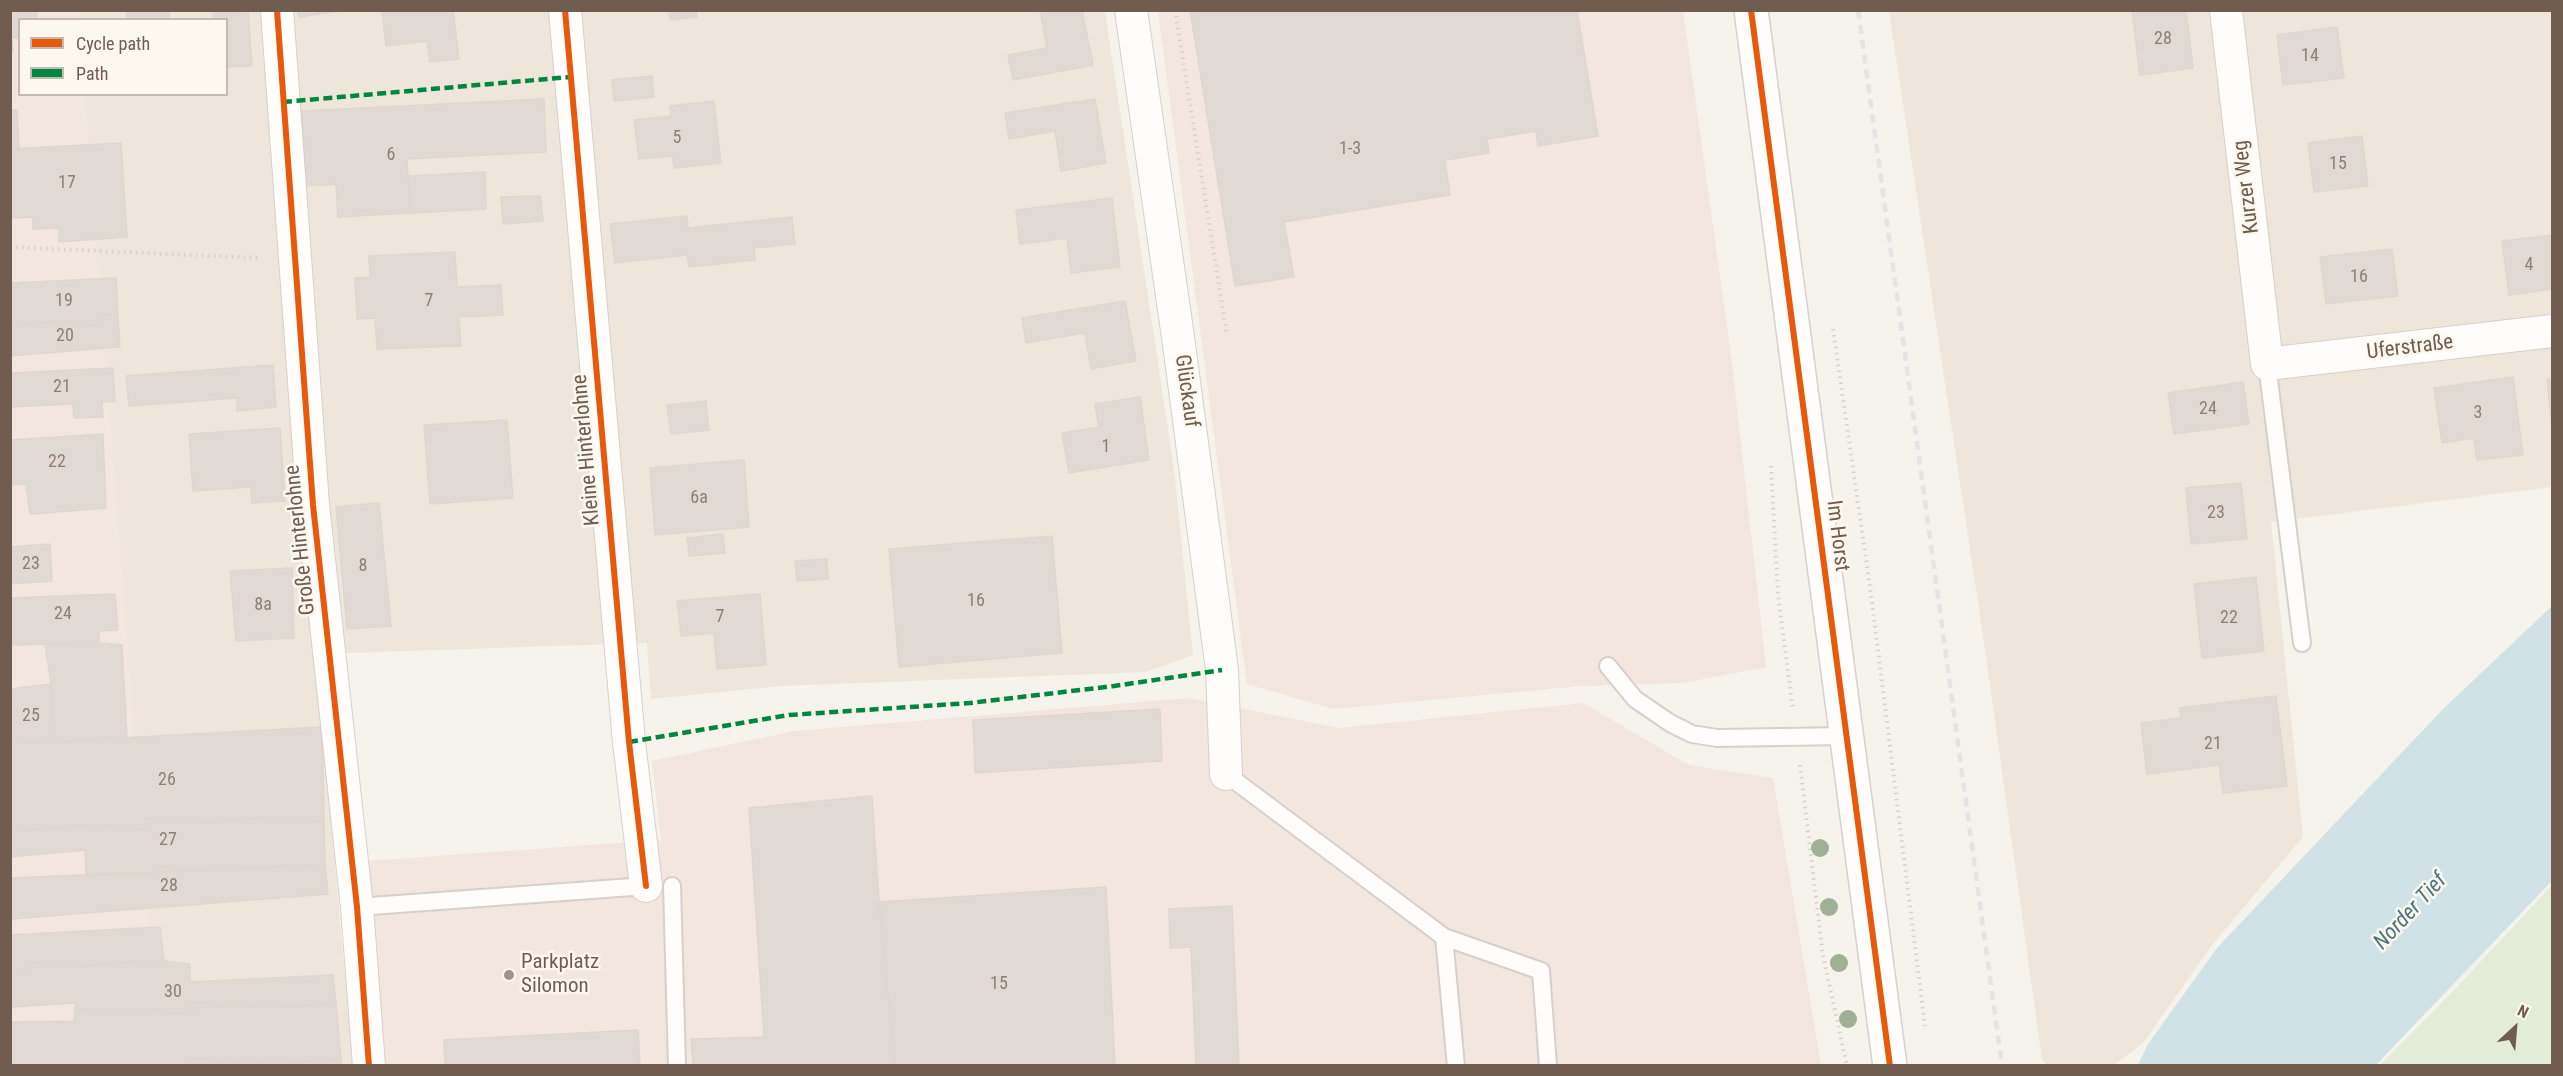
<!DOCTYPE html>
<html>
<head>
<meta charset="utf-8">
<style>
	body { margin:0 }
	#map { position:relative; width:2563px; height:1076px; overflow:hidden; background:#f6f3ed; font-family:"Roboto Condensed",sans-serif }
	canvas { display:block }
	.frame { position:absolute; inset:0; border:12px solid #715d50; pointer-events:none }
	.legend { position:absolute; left:18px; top:18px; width:210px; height:78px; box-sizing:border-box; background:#fdf8ef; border:2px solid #c5baaf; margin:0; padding:8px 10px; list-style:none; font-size:18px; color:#715d50 }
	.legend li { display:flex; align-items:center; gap:12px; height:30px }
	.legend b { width:30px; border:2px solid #c5baaf }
	.north { position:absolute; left:2485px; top:998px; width:60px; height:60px; -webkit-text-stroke:4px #fdf8ef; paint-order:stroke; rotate:26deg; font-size:16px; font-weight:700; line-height:24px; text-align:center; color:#715d50 }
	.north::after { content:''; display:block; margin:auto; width:21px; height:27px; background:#715d50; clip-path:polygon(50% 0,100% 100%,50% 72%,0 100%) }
</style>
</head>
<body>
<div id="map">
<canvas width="2563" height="1076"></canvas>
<div class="frame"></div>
<ul class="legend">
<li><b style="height:8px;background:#e8590c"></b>Cycle path</li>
<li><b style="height:8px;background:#00873e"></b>Path</li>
</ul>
<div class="north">N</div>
</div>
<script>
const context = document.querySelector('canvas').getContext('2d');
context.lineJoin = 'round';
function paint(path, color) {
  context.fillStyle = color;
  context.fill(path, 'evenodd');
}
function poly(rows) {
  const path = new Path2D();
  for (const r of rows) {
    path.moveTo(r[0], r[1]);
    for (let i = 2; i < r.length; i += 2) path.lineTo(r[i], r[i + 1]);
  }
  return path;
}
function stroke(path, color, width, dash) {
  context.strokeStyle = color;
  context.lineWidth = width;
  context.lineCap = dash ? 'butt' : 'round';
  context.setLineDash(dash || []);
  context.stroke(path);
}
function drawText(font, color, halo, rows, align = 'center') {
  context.font = font + ' "Roboto Condensed",sans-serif';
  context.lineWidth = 5;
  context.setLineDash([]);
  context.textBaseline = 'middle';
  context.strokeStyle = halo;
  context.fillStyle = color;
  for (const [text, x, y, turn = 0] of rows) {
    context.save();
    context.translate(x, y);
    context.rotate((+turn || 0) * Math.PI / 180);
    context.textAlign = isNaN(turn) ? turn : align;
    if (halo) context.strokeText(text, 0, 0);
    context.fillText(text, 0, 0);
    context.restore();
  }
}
paint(poly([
	[10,11,1105,11,1174,469,1193,655,1146,672,781,686,651,699,647,643,316,654,353,1065,11,1065],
	[20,20,226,20,226,94,20,94],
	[1889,11,2552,11,2552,487,2271,522,2303,837,2212,945,2143,1043,2114,1065,2047,1065,2042,1060,1986,656]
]), '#eee6db');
paint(poly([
	[10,11,78,11,79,19,20,20,20,94,85,95,160,1065,11,1065],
	[1158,11,1683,11,1731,355,1766,667,1682,683,1581,686,1333,709,1247,684],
	[1189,698,1339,728,1583,703,1689,765,1773,778,1821,1065,383,1065,366,861,661,840,652,761,794,731]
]), '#f2e6df');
paint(poly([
	[2552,885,2552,1065,2380,1065,2459,985]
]), '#e3ecd9');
paint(poly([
	[2552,606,2552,881,2376,1065,2138,1065,2148,1044,2217,948,2443,709]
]), '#d0e2e5');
const building = poly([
	[10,10,37,10,37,20,20,20,20,38,12,38,13,52,10,52,10,10],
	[127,10,169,10,169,20,127,20,127,10],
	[213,10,248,10,252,66,226,67,226,20,214,20,213,10],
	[298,10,340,10,340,11,299,17,298,10],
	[382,10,453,10,459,59,430,62,427,41,386,46,382,10],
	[669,10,696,10,697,17,670,20,669,10],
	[1040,10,1082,10,1093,65,1013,80,1008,55,1047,48,1040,10],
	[1190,10,1577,10,1598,136,1538,146,1536,131,1487,139,1489,153,1445,160,1450,195,1284,222,1294,277,1235,286,1190,10],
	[2132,10,2186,10,2193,68,2140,75,2132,10],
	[2337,27,2344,78,2283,85,2277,35,2337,27],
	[652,76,654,97,614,101,612,80,652,76],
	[544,99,546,152,407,159,410,213,338,217,336,184,306,186,302,111,544,99],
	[1095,99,1106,163,1061,171,1055,131,1009,139,1005,113,1095,99],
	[714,101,721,163,674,168,672,156,639,159,634,120,671,116,670,106,714,101],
	[10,110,17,110,19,149,10,149,10,110],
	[2362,136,2368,186,2314,192,2308,143,2362,136],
	[121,143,127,237,59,242,59,228,33,229,33,217,10,218,10,149,121,143],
	[485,172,486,209,410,213,408,176,485,172],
	[540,196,543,221,503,224,501,197,540,196],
	[1112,198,1120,267,1071,273,1067,238,1020,244,1016,210,1112,198],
	[687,216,688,228,792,217,795,244,754,248,755,260,689,267,687,255,615,263,610,224,687,216],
	[2552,235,2552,289,2509,295,2502,241,2552,235],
	[2392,249,2398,296,2326,304,2320,257,2392,249],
	[455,252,457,287,501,285,503,315,459,317,461,346,377,349,375,318,357,319,355,278,370,277,369,256,455,252],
	[116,278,118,319,10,325,10,283,116,278],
	[1125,301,1136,361,1091,369,1085,333,1026,343,1022,318,1125,301],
	[118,319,120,347,10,356,10,325,118,319],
	[273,365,276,407,237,411,237,398,129,406,126,376,273,365],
	[113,368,115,401,102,402,103,417,74,418,73,404,10,407,10,373,113,368],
	[2513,377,2523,455,2477,460,2474,438,2442,443,2434,388,2513,377],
	[2547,379,2552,379,2552,428,2547,379],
	[2243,382,2249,424,2174,434,2168,393,2243,382],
	[1140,397,1149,460,1069,473,1062,433,1099,427,1095,404,1140,397],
	[706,401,709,430,671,434,667,405,706,401],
	[507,420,513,498,430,504,424,425,507,420],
	[280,428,285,501,252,503,251,487,193,491,189,434,280,428],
	[103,434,106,508,30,514,26,484,10,485,10,440,103,434],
	[744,460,749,527,655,535,650,468,744,460],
	[2241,483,2247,539,2191,544,2186,488,2241,483],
	[379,503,391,626,347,629,336,507,379,503],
	[723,534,725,553,689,556,687,538,723,534],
	[1052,536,1062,653,899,667,889,549,1052,536],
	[50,544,52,581,10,584,10,547,50,544],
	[827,559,828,579,797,581,795,561,827,559],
	[292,568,294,638,236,641,230,571,292,568],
	[2256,577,2264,651,2202,658,2194,584,2256,577],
	[115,594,118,630,99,631,99,643,10,645,10,598,115,594],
	[760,594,766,665,717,669,714,633,681,636,677,601,760,594],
	[99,643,122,645,127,738,54,742,51,684,45,644,99,643],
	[51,684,54,742,10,744,10,689,51,684],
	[2276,696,2287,786,2223,793,2219,765,2147,774,2141,723,2181,718,2180,708,2276,696],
	[1160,709,1162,761,975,773,973,720,1160,709],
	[322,727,324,816,10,830,10,744,322,727],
	[872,796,879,902,895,1066,693,1066,691,1039,764,1037,749,808,872,796],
	[324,816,325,865,86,876,85,850,10,857,10,830,324,816],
	[325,865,328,894,10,919,10,878,325,865],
	[1106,887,1115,1066,895,1066,879,902,1106,887],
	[1232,906,1239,1066,1196,1066,1191,947,1170,948,1169,909,1232,906],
	[160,927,164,961,10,969,10,935,160,927],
	[164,961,190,964,190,982,333,975,336,1004,75,1011,75,1003,10,1007,10,969,164,961],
	[336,1004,341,1060,123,1066,10,1066,10,1022,74,1021,75,1011,336,1004],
	[638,1030,640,1066,445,1066,444,1040,638,1030],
	[341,1060,341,1066,153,1066,153,1065,341,1060]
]);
paint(building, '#e1dad4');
stroke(building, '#ded7d0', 1.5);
const service = poly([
	[2267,364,2302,643],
	[1608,666,1635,699,1670,723,1692,734,1717,738,1846,736],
	[1226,774,1444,937,1541,971,1548,1066],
	[672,886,677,1066],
	[357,907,646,886],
	[1444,937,1456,1066]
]);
const minor = poly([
	[277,10,313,505,357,907,369,1066],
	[565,10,629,742,646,886],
	[1131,10,1178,337,1222,670,1226,774],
	[2226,10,2267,364,2552,331]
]);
const tertiary = poly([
	[1751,10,1890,1066]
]);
stroke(service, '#d5d0cb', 20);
stroke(minor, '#d5d0cb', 34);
stroke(tertiary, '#d5d0cb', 36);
stroke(poly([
	[1175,10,1227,335],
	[10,247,259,258],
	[1833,329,1871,594,1925,1026],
	[1771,466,1778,595,1793,710],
	[1800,765,1823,956,1847,1066]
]), '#d7d1cc', 4, [1.5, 4.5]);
stroke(service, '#fefdfc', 16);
stroke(minor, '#fefdfc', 32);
stroke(tertiary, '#fefdfc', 33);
stroke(poly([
	[1858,10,2002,1066]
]), '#e5e3e4', 4.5, [9, 6]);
stroke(poly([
	[283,102,570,77],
	[629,742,789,715,970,703,1114,686,1222,670]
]), '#00873e', 4.5, [9, 4.5]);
stroke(poly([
	[277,10,313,505,357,907,369,1066],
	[565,10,629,742,646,886],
	[1751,10,1890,1066]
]), '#e8590c', 6);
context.fillStyle = '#9fb094';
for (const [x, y] of [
	[1820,848],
	[1829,907],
	[1839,963],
	[1848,1019]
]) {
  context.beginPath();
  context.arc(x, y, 9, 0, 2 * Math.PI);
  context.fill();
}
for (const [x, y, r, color] of [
	[509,975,6,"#a09287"]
]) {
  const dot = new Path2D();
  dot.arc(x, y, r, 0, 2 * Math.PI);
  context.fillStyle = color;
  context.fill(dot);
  stroke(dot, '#fdf8ef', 2);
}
drawText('18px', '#8f7e73', null, [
	["28",2163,39],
	["14",2310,56],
	["5",677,138],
	["1-3",1350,149],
	["6",391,155],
	["15",2338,164],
	["17",67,183],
	["4",2529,265],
	["16",2359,277],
	["19",64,301],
	["7",429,301],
	["20",65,336],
	["21",62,387],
	["24",2208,409],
	["3",2478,413],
	["1",1106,447],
	["22",57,462],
	["6a",699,498],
	["23",2216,513],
	["23",31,564],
	["8",363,566],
	["16",976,601],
	["8a",263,605],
	["24",63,614],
	["7",720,617],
	["22",2229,618],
	["25",31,716],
	["21",2213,744],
	["26",167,780],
	["27",168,840],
	["28",169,886],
	["15",999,984],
	["30",173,992]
]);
drawText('21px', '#715d50', '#fdf8ef', [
	["Kurzer Weg",2247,187,-97],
	["Uferstraße",2410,348,-7],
	["Glückauf",1186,391,82],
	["Kleine Hinterlohne",587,450,-95],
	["Im Horst",1837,536,83],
	["Große Hinterlohne",301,540,-96]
]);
drawText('21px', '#715d50', '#fdf8ef', [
	["Parkplatz",521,963],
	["Silomon",521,987]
], 'left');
drawText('italic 22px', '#4c7581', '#fdf8ef', [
	["Norder Tief",2411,912,-47]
]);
</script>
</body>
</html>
